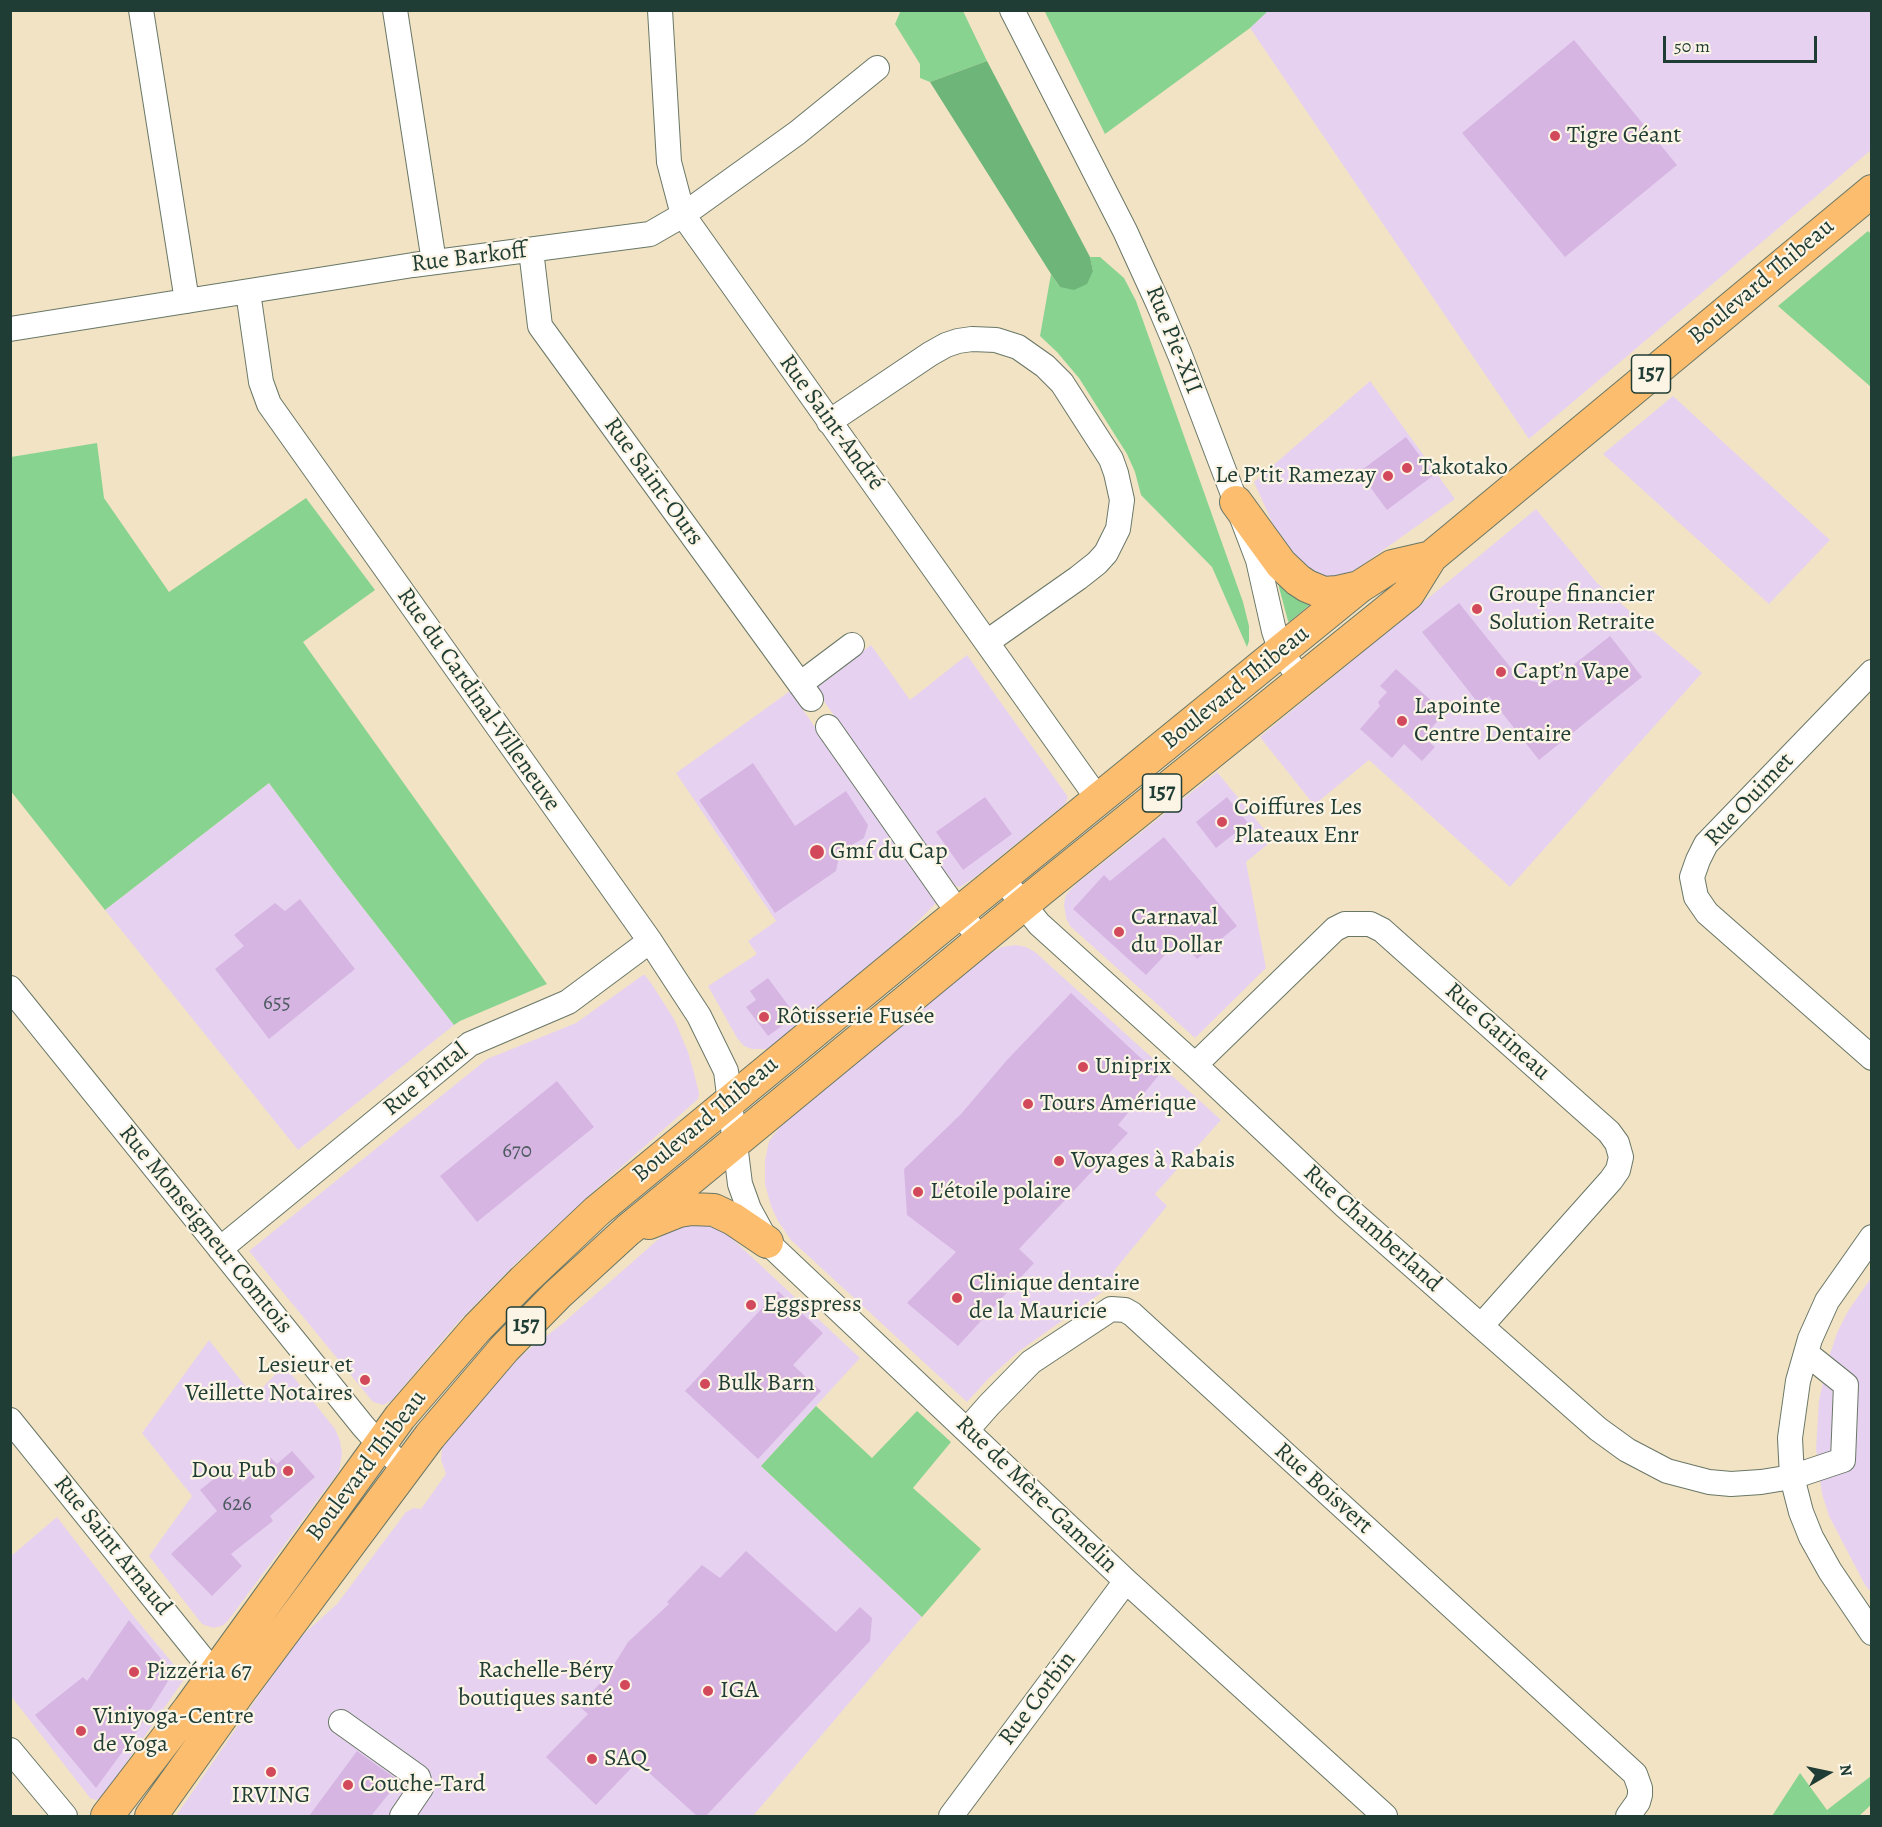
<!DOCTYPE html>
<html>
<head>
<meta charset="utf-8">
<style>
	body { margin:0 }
	#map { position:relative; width:1882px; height:1827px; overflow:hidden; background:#f2e3c4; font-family:Alegreya,serif }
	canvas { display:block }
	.frame { position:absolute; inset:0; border:12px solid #1f3d34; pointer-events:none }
	.north { position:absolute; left:1798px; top:1743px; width:60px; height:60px; -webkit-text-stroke:4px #fcf5e5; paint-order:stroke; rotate:81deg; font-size:16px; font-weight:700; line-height:24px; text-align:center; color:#1f3d34 }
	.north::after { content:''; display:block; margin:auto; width:21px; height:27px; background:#1f3d34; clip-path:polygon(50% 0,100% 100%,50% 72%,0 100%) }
	.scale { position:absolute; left:1663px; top:36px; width:154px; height:27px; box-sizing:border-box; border:3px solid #1f3d34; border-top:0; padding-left:8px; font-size:18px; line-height:21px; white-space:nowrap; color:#1f3d34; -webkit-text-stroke:4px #fcf5e5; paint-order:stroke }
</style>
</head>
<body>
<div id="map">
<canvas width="1882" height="1827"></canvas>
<div class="frame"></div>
<div class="north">N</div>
<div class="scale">50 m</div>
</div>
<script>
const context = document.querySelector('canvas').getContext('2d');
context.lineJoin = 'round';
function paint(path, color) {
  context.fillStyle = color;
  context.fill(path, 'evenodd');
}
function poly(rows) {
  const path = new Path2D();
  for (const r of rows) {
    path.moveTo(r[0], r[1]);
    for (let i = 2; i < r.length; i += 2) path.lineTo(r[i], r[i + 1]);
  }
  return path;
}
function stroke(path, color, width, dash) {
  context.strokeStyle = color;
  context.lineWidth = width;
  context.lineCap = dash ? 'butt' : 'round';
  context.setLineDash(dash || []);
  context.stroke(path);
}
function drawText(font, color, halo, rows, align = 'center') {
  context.font = font + ' Alegreya,serif';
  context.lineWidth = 4.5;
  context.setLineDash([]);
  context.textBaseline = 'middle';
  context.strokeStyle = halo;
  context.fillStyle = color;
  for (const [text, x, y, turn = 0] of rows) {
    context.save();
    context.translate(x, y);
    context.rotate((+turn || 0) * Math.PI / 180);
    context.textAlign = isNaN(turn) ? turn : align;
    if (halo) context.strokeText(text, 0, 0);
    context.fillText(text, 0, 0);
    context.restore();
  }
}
paint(poly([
	[1268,10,1871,11,1871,150,1529,439,1250,28],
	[1370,381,1455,499,1341,580,1316,576,1291,552,1276,531,1254,482],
	[1673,396,1830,540,1769,604,1603,454],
	[1536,509,1597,583,1702,673,1510,887,1369,760,1314,805,1260,737],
	[871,645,910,700,967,655,1068,797,1065,804,975,877,960,887,956,886,919,837,814,687],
	[790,691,936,903,901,938,773,1046,766,1049,752,1049,744,1046,737,1038,708,986,757,954,748,941,776,921,676,773],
	[1217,772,1273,840,1246,862,1266,968,1195,1038,1070,926,1066,918,1064,904,1066,895,1076,884],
	[269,783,339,877,454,1025,298,1150,105,910],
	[1016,945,1026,947,1035,952,1221,1120,1155,1194,1167,1206,1114,1271,1115,1283,1018,1352,989,1378,967,1402,791,1240,778,1221,771,1206,765,1184,765,1161,769,1141,781,1126,987,955,1002,947],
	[643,975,645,975,653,986,674,1019,688,1052,694,1073,699,1093,698,1099,594,1191,514,1265,458,1322,391,1401,383,1405,373,1402,249,1251,487,1059,576,1023],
	[704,1222,725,1232,860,1358,761,1466,922,1617,753,1816,176,1816,296,1641,337,1604,406,1512,414,1508,421,1509,446,1474,441,1460,442,1449,444,1444,516,1361,527,1351,562,1324,671,1228],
	[1871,1278,1871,1592,1865,1585,1829,1516,1822,1494,1816,1449,1819,1400,1828,1360,1837,1333,1848,1311],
	[209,1340,254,1397,284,1365,335,1429,340,1441,342,1454,339,1471,279,1552,227,1622,222,1626,213,1628,202,1624,149,1556,192,1496,142,1433],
	[57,1517,130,1612,185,1678,103,1796,96,1800,90,1798,11,1696,10,1557]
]), '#e6d2f0');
paint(poly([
	[901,10,963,11,987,61,930,82,920,78,920,64,895,24],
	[1049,10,1268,10,1268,11,1250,28,1105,134,1045,12],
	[1868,231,1872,235,1871,387,1778,306],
	[1090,257,1100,257,1124,278,1136,301,1243,602,1249,626,1249,641,1247,647,1212,567,1141,495,1135,472,1127,454,1079,378,1057,352,1040,336,1051,274,1060,287,1093,271],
	[97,443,104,498,169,592,306,498,375,590,303,642,547,984,460,1021,454,1025,339,877,269,783,105,910,10,790,11,457],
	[1276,576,1313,602,1289,622,1288,621],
	[816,1406,872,1458,917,1411,951,1442,913,1488,981,1549,922,1617,761,1466],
	[1800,1773,1827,1810,1871,1776,1871,1805,1859,1816,1772,1816]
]), '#89d390');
paint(poly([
	[987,61,1090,257,1093,271,1087,284,1074,290,1060,287,1051,274,930,82]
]), '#6eb57a');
paint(poly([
	[1574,40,1677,165,1565,257,1462,133],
	[1406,437,1434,475,1387,510,1359,472],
	[1459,603,1519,678,1548,685,1610,636,1642,677,1539,760,1489,696,1479,704,1422,632],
	[1396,669,1445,713,1423,737,1435,747,1422,761,1404,744,1392,758,1360,729,1380,706,1378,702,1387,692,1380,686],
	[753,763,795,826,846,791,868,825,864,838,840,852,836,871,775,913,699,800],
	[985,797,1012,834,963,870,936,832],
	[1227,797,1248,823,1216,848,1196,822],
	[1164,837,1237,926,1197,959,1180,939,1146,975,1073,909,1104,875,1110,881],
	[300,899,355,969,269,1039,215,969,244,946,234,935,275,903,285,911],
	[768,978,796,1016,768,1036,746,1007,756,1000,750,991],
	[1071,993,1159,1075,1118,1125,1128,1133,1019,1249,1034,1263,958,1346,907,1303,956,1252,907,1215,904,1169,961,1114,1007,1060],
	[557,1081,594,1127,477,1222,440,1176],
	[778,1291,823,1333,793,1365,821,1391,758,1459,685,1391],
	[292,1451,315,1477,270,1516,273,1521,231,1554,242,1566,212,1596,171,1554,217,1511,200,1490,230,1466,243,1482,270,1457,277,1464],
	[746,1551,836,1632,860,1607,872,1618,870,1641,706,1816,697,1816,637,1762,596,1805,546,1757,588,1714,579,1706,607,1676,628,1642,669,1604,667,1602,702,1565,720,1578],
	[129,1620,173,1673,134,1736,96,1788,35,1715,83,1677,87,1681],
	[357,1751,399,1781,371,1816,309,1816]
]), '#d7b5e3');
const minor = poly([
	[141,10,187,301],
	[395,10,434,262],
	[660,10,669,162,683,215,1098,799],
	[1012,10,1125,231,1158,303,1180,355,1258,560,1274,631,1281,652,1302,681],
	[531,250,540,326,811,699],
	[248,292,261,382,269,404,650,941,699,1016,726,1071,740,1184,749,1209,767,1242,1126,1581,1385,1816],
	[10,329,413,265,650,234,683,215,797,133,877,68],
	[829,422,930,354,946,345,958,341,972,339,996,340,1018,347,1045,366,1062,383,1111,459,1116,473,1122,500,1118,529,1106,553,1097,563,1078,578,987,642],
	[1872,672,1706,844,1698,860,1692,877,1696,897,1707,913,1872,1058],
	[800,684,852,645],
	[828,727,948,898,981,940],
	[1002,878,1039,924,1195,1065,1346,1207,1598,1429,1627,1450,1667,1471,1709,1482,1731,1484,1761,1482,1792,1477,1843,1460,1846,1385,1806,1353],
	[10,988,363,1426,380,1445,405,1468],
	[1195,1065,1335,929,1345,924,1370,924,1382,930,1609,1132,1617,1143,1621,1157,1618,1170,1611,1180,1481,1326],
	[1872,1237,1827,1301,1810,1339,1798,1381,1790,1438,1792,1477,1801,1512,1811,1537,1830,1571,1872,1633],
	[220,1249,470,1044,568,1002,650,941],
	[10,1420,214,1673],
	[967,1430,989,1405,1031,1362,1111,1309,1125,1310,1132,1314,1635,1774,1640,1788,1640,1795,1638,1802,1628,1816],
	[341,1722,418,1777,421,1788,402,1816],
	[10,1750,65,1816],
	[951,1816,1126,1581]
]);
const major = poly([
	[1236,502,1281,564,1298,580,1307,586,1324,593,1337,592,1359,587],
	[649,1223,679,1211,692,1209,714,1210,733,1219,767,1242],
	[107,1816,189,1709,400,1417,477,1328,524,1280,597,1211,934,933,1359,587,1392,566,1431,557],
	[151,1816,240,1691,430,1436,505,1348,557,1295,628,1230,700,1171,1041,890,1408,594,1431,557,1872,191]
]);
stroke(minor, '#697766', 26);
stroke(major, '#697766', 34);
stroke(minor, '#fff', 24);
stroke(major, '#fcbd6f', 32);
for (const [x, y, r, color] of [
	[1555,136,6,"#d1495b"],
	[1407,468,6,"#d1495b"],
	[1388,476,6,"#d1495b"],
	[1477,609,6,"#d1495b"],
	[1501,672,6,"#d1495b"],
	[1402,721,6,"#d1495b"],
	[1222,822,6,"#d1495b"],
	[817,852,8,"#d1495b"],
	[1119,932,6,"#d1495b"],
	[764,1017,6,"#d1495b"],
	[1083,1067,6,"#d1495b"],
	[1028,1104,6,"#d1495b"],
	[1059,1161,6,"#d1495b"],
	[918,1192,6,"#d1495b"],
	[957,1298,6,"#d1495b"],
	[751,1305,6,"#d1495b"],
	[365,1380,6,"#d1495b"],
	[705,1384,6,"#d1495b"],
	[288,1471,6,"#d1495b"],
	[134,1672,6,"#d1495b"],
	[625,1685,6,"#d1495b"],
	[708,1691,6,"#d1495b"],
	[81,1731,6,"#d1495b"],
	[592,1759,6,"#d1495b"],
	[271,1772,6,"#d1495b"],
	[348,1785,6,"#d1495b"]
]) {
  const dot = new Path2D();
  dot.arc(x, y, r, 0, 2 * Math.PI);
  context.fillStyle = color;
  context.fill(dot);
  stroke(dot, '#fcf5e5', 2);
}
drawText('21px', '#4d5b60', null, [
	["655",277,1004],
	["670",517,1152],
	["626",237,1505]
]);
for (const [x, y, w] of [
	[1651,374,39],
	[1162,793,39],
	[526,1326,39]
]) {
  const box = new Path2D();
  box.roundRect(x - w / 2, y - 19, w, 38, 4.5);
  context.fillStyle = '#fcf5e5';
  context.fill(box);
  stroke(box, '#1f3d34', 1.5);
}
drawText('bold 22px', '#1f3d34', null, [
	["157",1651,374],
	["157",1162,793],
	["157",526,1326]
]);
drawText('24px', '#1f3d34', '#fcf5e5', [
	["Tigre Géant",1567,136],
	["Takotako",1419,468],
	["Le P’tit Ramezay",1376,476,"right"],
	["Groupe financier",1489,595],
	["Solution Retraite",1489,623],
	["Capt’n Vape",1513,672],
	["Lapointe",1414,707],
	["Centre Dentaire",1414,735],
	["Coiffures Les",1234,808],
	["Plateaux Enr",1234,836],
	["Gmf du Cap",830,852],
	["Carnaval",1131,918],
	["du Dollar",1131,946],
	["Rôtisserie Fusée",776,1017],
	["Uniprix",1095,1067],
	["Tours Amérique",1040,1104],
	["Voyages à Rabais",1071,1161],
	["L'étoile polaire",930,1192],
	["Clinique dentaire",969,1284],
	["de la Mauricie",969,1312],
	["Eggspress",763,1305],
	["Lesieur et",353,1366,"right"],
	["Veillette Notaires",353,1394,"right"],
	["Bulk Barn",717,1384],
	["Dou Pub",276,1471,"right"],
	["Rachelle-Béry",613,1671,"right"],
	["boutiques santé",613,1699,"right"],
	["Pizzéria 67",146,1672],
	["IGA",720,1691],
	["Viniyoga-Centre",93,1717],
	["de Yoga",93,1745],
	["SAQ",604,1759],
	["Couche-Tard",360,1785],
	["IRVING",271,1796,"center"]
], 'left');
drawText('24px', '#1f3d34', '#fcf5e5', [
	["Rue Barkoff",469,258,-7],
	["Boulevard Thibeau",1762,282,-40],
	["Rue Pie-XII",1173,340,68],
	["Rue Saint-André",831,423,54],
	["Rue Saint-Ours",653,482,54],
	["Boulevard Thibeau",1236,688,-39],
	["Rue du Cardinal-Villeneuve",478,700,55],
	["Rue Ouimet",1750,800,-47],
	["Rue Gatineau",1497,1032,42],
	["Rue Pintal",426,1080,-39],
	["Boulevard Thibeau",706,1120,-40],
	["Rue Chamberland",1372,1229,42],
	["Rue Monseigneur Comtois",205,1230,51],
	["Boulevard Thibeau",367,1466,-53],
	["Rue Boisvert",1323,1489,42],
	["Rue de Mère-Gamelin",1036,1495,44],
	["Rue Saint Arnaud",112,1546,51],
	["Rue Corbin",1038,1699,-53]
]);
</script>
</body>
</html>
